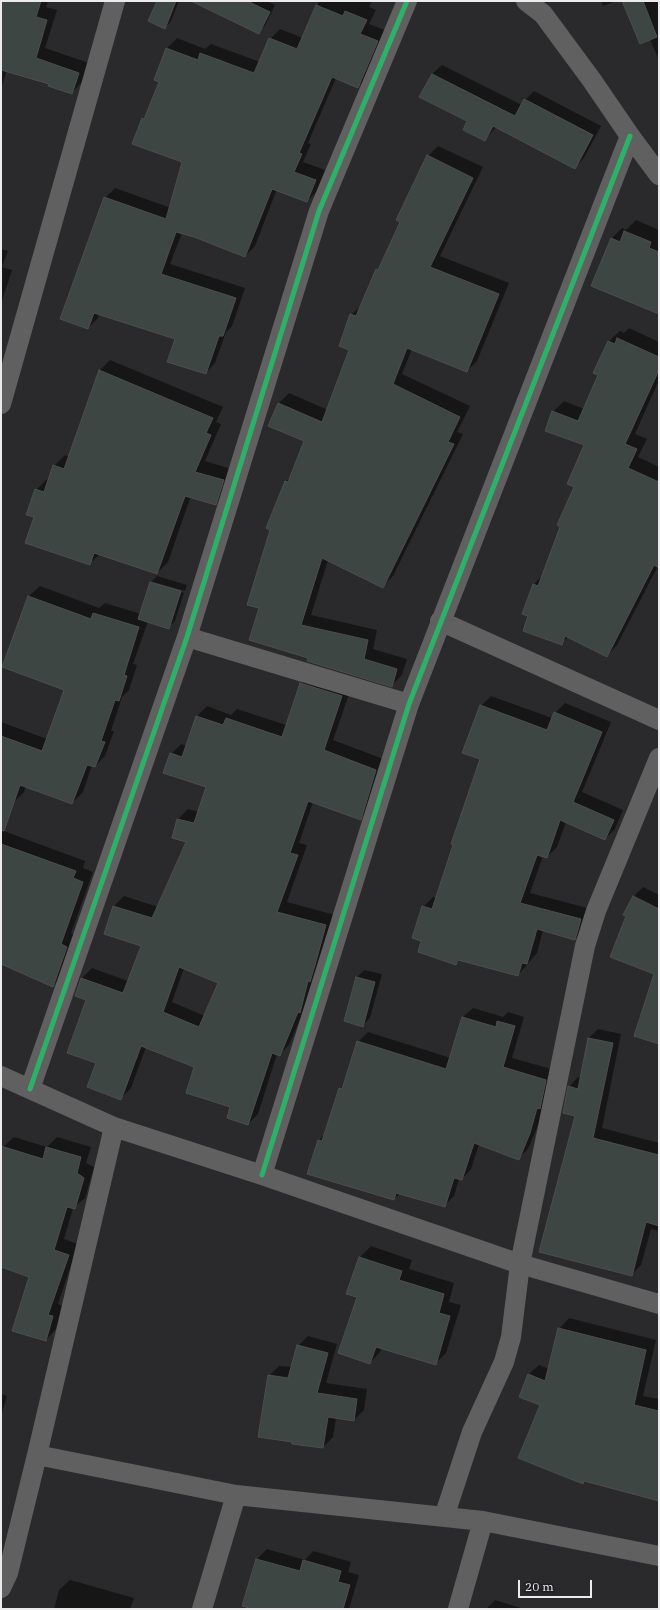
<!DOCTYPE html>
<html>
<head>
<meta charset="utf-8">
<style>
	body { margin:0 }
	#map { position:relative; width:660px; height:1610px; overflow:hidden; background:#2a2a2c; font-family:"IBM Plex Serif",serif }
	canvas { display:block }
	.frame { position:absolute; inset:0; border:2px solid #ebebee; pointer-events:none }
	.scale { position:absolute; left:518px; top:1580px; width:74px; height:18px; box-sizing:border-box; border:2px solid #ebebee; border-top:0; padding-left:5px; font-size:12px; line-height:14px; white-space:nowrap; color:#ebebee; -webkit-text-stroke:3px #1f1f24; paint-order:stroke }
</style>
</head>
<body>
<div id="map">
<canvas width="660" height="1610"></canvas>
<div class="frame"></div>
<div class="scale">20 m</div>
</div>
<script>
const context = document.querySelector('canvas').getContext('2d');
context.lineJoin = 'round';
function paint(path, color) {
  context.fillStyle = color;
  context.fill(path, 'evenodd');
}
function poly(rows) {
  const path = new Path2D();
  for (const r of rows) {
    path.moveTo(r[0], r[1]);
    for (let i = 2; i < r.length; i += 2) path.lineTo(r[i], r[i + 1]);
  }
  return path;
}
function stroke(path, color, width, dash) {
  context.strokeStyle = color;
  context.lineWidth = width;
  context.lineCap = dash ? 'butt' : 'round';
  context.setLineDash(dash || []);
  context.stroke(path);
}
paint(poly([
	[1,1,48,1,46,7,57,10,45,48,89,63,82,82,72,93,50,83,7,70,1,89],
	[158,1,179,1,171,21,165,28],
	[193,1,266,1,275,5,265,26,258,32],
	[319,1,372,1,369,7,376,10,369,24,387,31,368,77,358,87,336,78,308,143,311,144,303,162,325,170,317,191,307,201,277,189,255,246,245,256,194,236,182,233,170,264,245,288,232,326,226,332,215,363,206,373,176,339,99,314,98,318,88,328,105,198,115,188,171,208,183,162,142,119,147,114,161,82,155,79,167,48,177,38,205,49,211,44,260,62,270,39,280,29,303,38],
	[601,1,616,1,603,6],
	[624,1,659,1,659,61,650,39],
	[442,65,522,105,525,100,534,91,601,126,584,158,575,167,496,127,485,140,432,74],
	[438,146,483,167,440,256,509,283,477,361,467,371,412,349,402,374,470,406,457,432,463,434,393,576,382,587,328,560,311,615,377,630,373,649,407,659,402,675,391,686,309,658,260,608,286,481,291,477,305,441,279,403,289,393,328,410,351,349,351,315,362,305,377,270,382,265,401,221,428,156],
	[636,220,659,230,659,312,611,239,622,228,626,230],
	[1,249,8,251,2,267,12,270,1,304],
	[629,328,659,342,659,380,635,434,647,439,638,457,659,467,659,567,658,566,617,645,607,656,568,637,561,643,529,615,534,584,543,575,575,487,585,444,553,412,564,401,584,409,600,375,595,373,609,341,620,331,624,333],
	[110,360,223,407,216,422,221,424,205,461,234,470,226,493,216,504,191,496,168,562,157,573,100,554,89,564,35,517,36,490,47,479,49,480,54,466,65,455,69,457,100,370],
	[157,576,187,585,185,591,153,582,153,584,184,593,175,621,169,627,148,621,133,664,137,665,129,690,122,697,111,731,114,731,105,756,95,766,92,765,83,792,72,803,26,786,24,792,13,803,1,827,1,722,47,739,65,689,3,666,29,596,40,586,99,608,105,603,141,614,151,582],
	[310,674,352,686,333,740,386,760,370,809,360,819,313,802,299,843,307,845,287,902,335,915,306,1005,289,1045,279,1055,277,1054,258,1114,248,1124,196,1067,146,1047,131,1088,121,1098,97,1063,87,1000,76,995,82,978,92,968,128,981,142,945,105,934,114,906,124,896,158,907,188,842,173,837,178,819,188,809,199,812,207,787,171,754,181,744,187,746,197,716,207,706,231,715,237,709,286,725,300,684],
	[184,968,219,982,205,1016,172,1002],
	[491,696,552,718,555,713,565,703,611,722,582,792,623,810,615,829,605,839,566,822,557,847,547,857,543,856,530,893,591,909,585,929,575,939,543,930,537,953,518,975,461,959,456,964,423,940,423,907,433,897,436,898,481,759,481,706],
	[1,830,85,861,83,868,93,872,71,933,77,936,64,975,53,985,1,963],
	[643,887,659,895,659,907,652,921,659,924,659,1043,655,974,628,916,624,914,634,896],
	[364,970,382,974,370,1018,363,1025,356,978],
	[473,1008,503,1017,508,1012,524,1017,512,1058,555,1070,539,1123,528,1149,519,1158,479,1144,471,1169,462,1179,459,1179,454,1196,444,1206,400,1193,394,1199,319,1140,326,1133,340,1089,345,1083,358,1042,368,1032,451,1058,463,1017],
	[598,1029,621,1034,602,1128,659,1143,659,1150,654,1170,659,1172,659,1231,651,1229,641,1265,632,1274,576,1115,569,1087,578,1077,581,1078,589,1038],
	[14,1137,47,1147,57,1137,91,1147,86,1163,94,1167,85,1198,73,1208,64,1239,78,1244,58,1304,63,1306,56,1329,46,1340,30,1276,1,1266,1,1156,3,1147],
	[371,1246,412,1260,409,1269,454,1283,449,1302,461,1305,446,1353,435,1364,382,1348,380,1352,370,1363,359,1297,348,1293,360,1257],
	[569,1318,656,1340,643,1396,659,1399,659,1500,585,1480,583,1483,541,1404,528,1375,539,1365,549,1369,559,1329],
	[308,1336,337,1344,326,1383,367,1389,364,1410,354,1420,336,1418,333,1437,323,1447,269,1376,279,1366,292,1367,298,1346],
	[1,1394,7,1396,1,1417],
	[267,1549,305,1560,313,1551,351,1562,348,1572,359,1575,349,1609,256,1609,257,1559],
	[70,1580,134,1598,130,1609,54,1609,59,1590],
	[495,1600,524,1609,486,1609]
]), '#0007');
const building = poly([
	[1,1,41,1,36,17,47,20,36,58,79,73,72,94,48,86,49,84,1,70,1,1],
	[157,1,176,1,165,29,148,21,157,1],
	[191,1,247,1,270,12,259,34,191,1],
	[622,1,643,1,657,37,640,44,622,1],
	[316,5,343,16,345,11,367,20,360,34,378,41,358,88,332,77,299,153,302,154,294,172,316,180,307,202,272,189,245,257,194,237,176,232,161,274,236,298,223,336,219,336,206,374,167,362,175,339,94,313,88,329,60,319,104,197,166,219,182,162,132,144,142,118,144,119,159,82,154,80,166,48,198,60,200,53,254,73,269,38,297,49,316,5],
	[432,74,515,116,524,99,593,135,575,169,493,126,485,141,463,130,467,121,419,97,432,74],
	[427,155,473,178,430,267,499,294,467,372,407,348,393,384,460,417,448,442,454,444,383,588,322,558,301,625,368,640,364,659,397,669,392,687,307,661,308,658,249,640,259,608,247,605,270,530,266,528,285,481,288,482,304,441,268,426,278,403,322,422,349,350,339,346,350,314,356,316,376,269,378,270,400,222,396,220,427,155],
	[624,231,651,242,649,248,659,252,659,314,591,286,611,238,620,242,624,231],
	[617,338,659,357,659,370,625,444,637,449,628,468,659,482,659,568,654,565,607,657,565,636,562,645,523,631,528,616,522,614,533,584,538,586,560,527,557,525,574,487,567,484,584,445,545,431,552,411,578,421,598,375,593,373,608,341,615,344,617,338],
	[99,370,213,418,206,433,211,435,195,472,224,480,216,505,185,496,157,574,94,553,90,565,25,543,34,517,26,515,35,489,44,492,53,465,64,469,99,370],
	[150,582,181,591,169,629,138,619,150,582],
	[28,596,91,619,93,613,139,627,124,675,127,676,119,701,115,700,101,741,105,742,95,767,87,765,72,804,20,785,4,831,1,830,1,736,42,751,64,690,2,667,28,596],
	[300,683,342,696,324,750,376,770,361,820,308,801,290,853,298,855,277,912,326,925,315,965,310,982,308,981,300,1013,298,1012,280,1056,272,1053,248,1125,227,1118,230,1107,186,1093,194,1067,141,1046,121,1100,87,1087,96,1063,67,1053,86,1000,75,996,81,978,123,993,141,946,104,934,113,906,152,918,186,842,172,838,177,819,194,823,206,787,163,773,170,753,182,757,196,716,223,725,226,718,282,737,300,683],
	[179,967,218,983,199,1027,163,1012,179,967],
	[480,705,547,730,554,712,602,732,573,802,614,820,605,840,560,820,547,858,537,855,520,903,581,919,575,940,537,929,527,964,522,963,518,976,458,960,456,965,418,952,421,941,412,938,422,906,432,909,453,845,451,844,480,759,462,753,480,705],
	[1,844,76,871,73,878,83,882,61,944,67,947,53,987,1,964,1,844],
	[633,896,659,909,659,1044,634,1036,654,974,610,957,626,916,623,915,633,896],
	[356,977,375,982,363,1027,344,1021,356,977],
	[462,1017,496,1027,497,1021,515,1026,503,1067,546,1080,540,1109,537,1108,530,1133,519,1160,474,1143,462,1180,454,1178,445,1207,396,1193,394,1200,307,1174,318,1140,322,1141,339,1088,342,1089,357,1041,446,1069,462,1017],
	[588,1038,613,1043,593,1138,659,1155,659,1226,646,1222,632,1276,539,1252,575,1116,563,1113,568,1086,578,1089,588,1038],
	[1,1146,43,1159,46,1147,81,1157,77,1173,84,1178,75,1209,67,1207,54,1250,69,1255,48,1315,53,1316,46,1341,12,1331,29,1277,1,1267,1,1146],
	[359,1257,402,1271,399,1280,444,1294,439,1313,450,1316,436,1365,376,1347,370,1364,338,1353,357,1297,346,1294,359,1257],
	[558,1328,646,1350,634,1405,659,1411,659,1501,584,1481,583,1484,518,1458,540,1405,519,1397,528,1374,545,1381,558,1328],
	[297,1345,328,1353,317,1393,357,1399,354,1421,328,1417,323,1448,292,1444,292,1442,258,1437,268,1375,288,1378,297,1345],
	[256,1559,300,1571,303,1560,341,1571,338,1582,350,1585,343,1609,253,1609,242,1606,256,1559]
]);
paint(building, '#3d4643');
stroke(building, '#4d4e4e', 1);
stroke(poly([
	[526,1,543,14,591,79,630,136,659,175],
	[1,404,115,1],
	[440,621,659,720],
	[187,637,409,704],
	[1,1076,114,1127,262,1175,520,1264,659,1304],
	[30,1089,187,637,319,211,407,1],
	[262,1175,409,704,630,136],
	[37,1455,114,1127],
	[444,1517,472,1432,504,1362,511,1337,520,1264,585,946,596,911,659,758],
	[1,1588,8,1573,37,1455,236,1495,483,1521,659,1556],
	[202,1609,236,1495],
	[458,1609,483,1521]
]), '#606061', 20);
stroke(poly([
	[30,1089,187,637,319,211,407,1],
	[262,1175,409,704,630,136]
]), '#2db169', 5);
</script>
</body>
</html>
